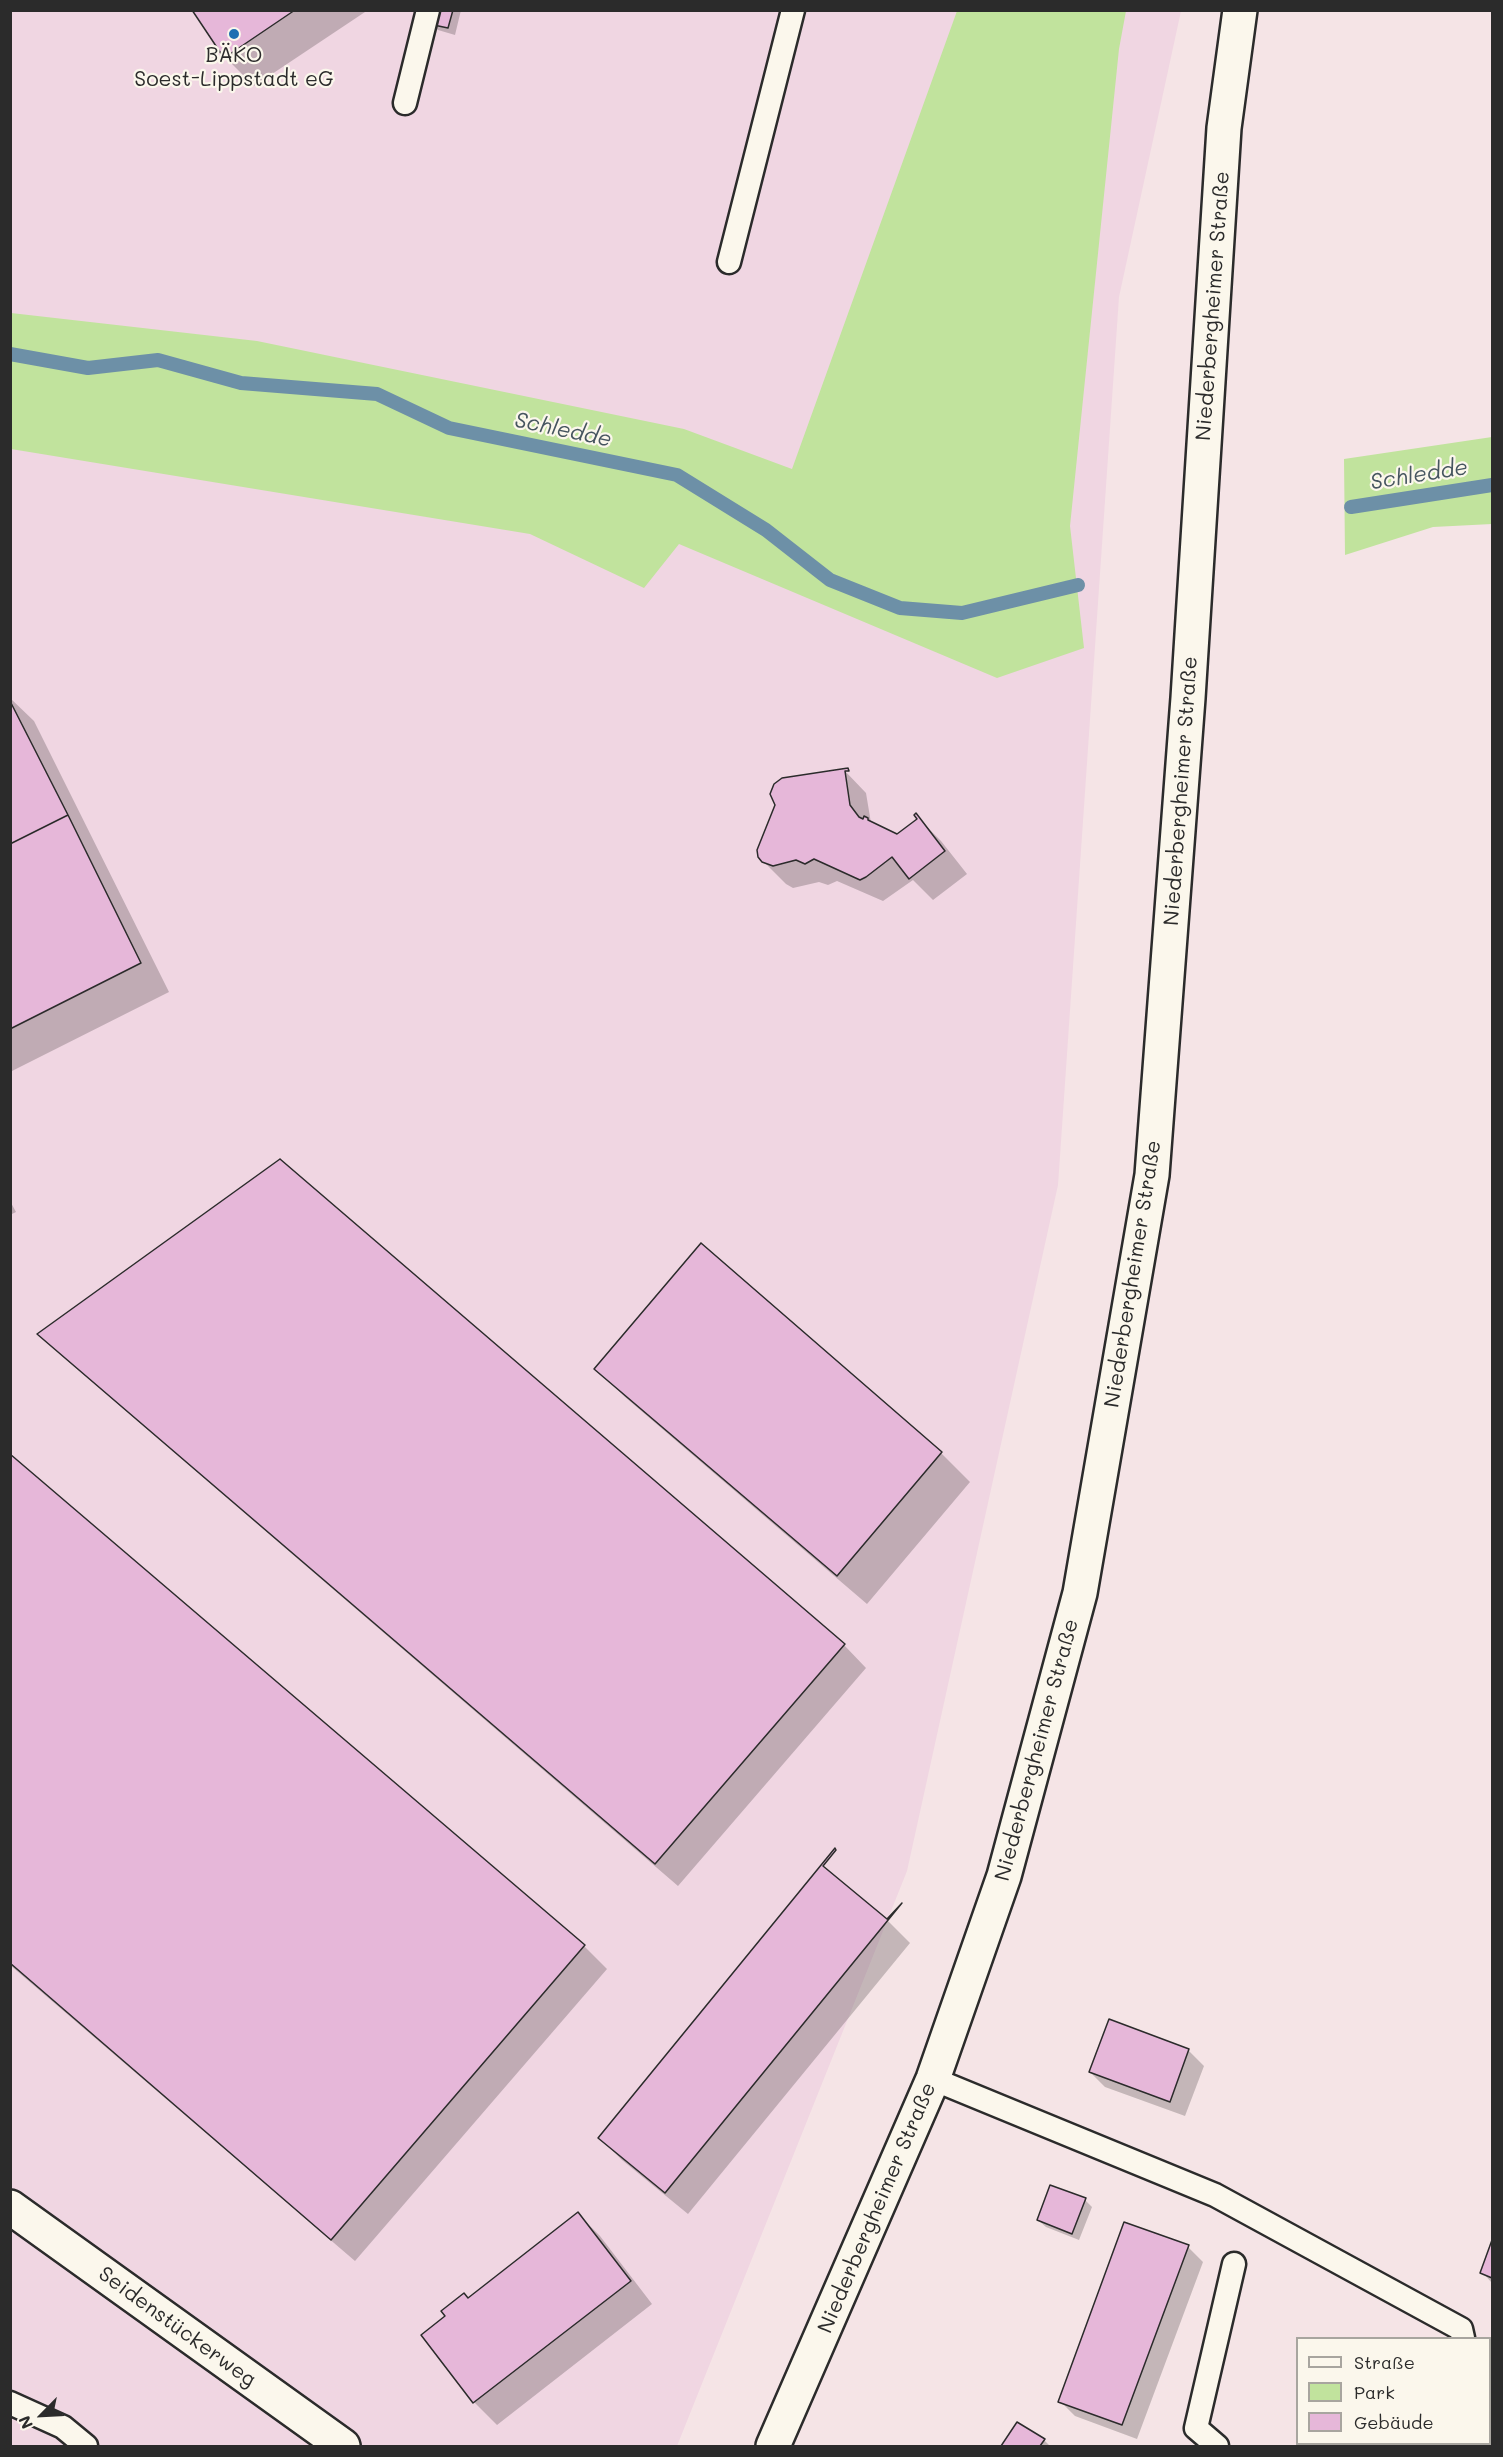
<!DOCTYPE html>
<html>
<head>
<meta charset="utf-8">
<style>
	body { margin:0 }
	#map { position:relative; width:1503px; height:2457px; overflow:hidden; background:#f5e4e6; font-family:Mali,sans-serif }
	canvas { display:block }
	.frame { position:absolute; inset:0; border:12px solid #2b2b2b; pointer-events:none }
	.legend { position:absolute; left:1296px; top:2337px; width:195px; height:108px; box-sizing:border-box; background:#fbf7ec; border:2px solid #a8a59f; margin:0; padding:8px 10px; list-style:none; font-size:18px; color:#2b2b2b }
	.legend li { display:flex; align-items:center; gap:12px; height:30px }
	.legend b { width:30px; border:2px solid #a8a59f }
	.north { position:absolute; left:12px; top:2385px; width:60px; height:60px; -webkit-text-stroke:4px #fbf7ec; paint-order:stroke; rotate:246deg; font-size:16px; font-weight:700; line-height:24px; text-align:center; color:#2b2b2b }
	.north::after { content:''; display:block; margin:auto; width:21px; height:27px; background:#2b2b2b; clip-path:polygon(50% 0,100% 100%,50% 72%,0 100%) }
</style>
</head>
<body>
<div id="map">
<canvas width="1503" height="2457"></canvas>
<div class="frame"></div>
<ul class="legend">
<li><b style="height:8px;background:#fbf7ec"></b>Straße</li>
<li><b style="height:16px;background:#c1e39d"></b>Park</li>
<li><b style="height:16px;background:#e6b7d9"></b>Gebäude</li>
</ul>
<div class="north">N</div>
</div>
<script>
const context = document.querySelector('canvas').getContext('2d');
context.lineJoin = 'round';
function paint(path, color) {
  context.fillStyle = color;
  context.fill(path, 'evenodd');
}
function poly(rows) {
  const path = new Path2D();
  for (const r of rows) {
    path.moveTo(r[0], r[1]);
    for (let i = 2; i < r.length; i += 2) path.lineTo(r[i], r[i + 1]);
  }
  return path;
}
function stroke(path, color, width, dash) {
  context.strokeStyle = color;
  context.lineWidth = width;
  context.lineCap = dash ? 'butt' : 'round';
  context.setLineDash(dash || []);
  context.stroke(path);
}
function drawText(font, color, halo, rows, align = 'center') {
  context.font = font + ' Mali,sans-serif';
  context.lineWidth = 4.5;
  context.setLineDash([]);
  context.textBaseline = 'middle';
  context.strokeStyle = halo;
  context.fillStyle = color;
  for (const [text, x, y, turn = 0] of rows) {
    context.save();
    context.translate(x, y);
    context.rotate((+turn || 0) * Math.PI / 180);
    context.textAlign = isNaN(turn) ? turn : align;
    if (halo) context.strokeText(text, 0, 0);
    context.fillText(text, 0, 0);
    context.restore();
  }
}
paint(poly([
	[11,11,1181,11,1119,297,1058,1185,907,1871,677,2446,11,2446]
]), '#f0d6e2');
paint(poly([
	[957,11,1126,11,1119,49,1070,526,1084,648,997,678,679,544,644,588,530,534,11,449,11,313,257,341,684,429,792,469],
	[1492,437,1492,524,1433,527,1345,555,1344,459]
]), '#c1e39d');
paint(poly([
	[194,10,368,10,254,86,225,57],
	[434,10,461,10,455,35,438,30,431,23],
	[10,698,34,721,169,992,10,1072],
	[844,770,866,793,871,823,897,836,919,819,941,841,967,874,933,900,913,880,883,901,837,881,828,885,819,882,793,888,786,884,763,861],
	[280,1161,844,1645,866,1668,678,1886,62,1356,40,1334],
	[10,1201,16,1212,10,1215],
	[596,1368,941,1453,970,1482,867,1604,625,1397],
	[10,1455,584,1946,607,1969,355,2261,10,1965],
	[822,1867,888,1921,910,1943,688,2214,622,2160,600,2138],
	[1109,2021,1189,2051,1204,2066,1185,2116,1105,2087,1090,2072],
	[1085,2200,1092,2207,1079,2240,1046,2227,1038,2220],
	[578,2214,600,2236,652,2304,497,2425,474,2402,423,2336],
	[1492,2245,1492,2283,1482,2272],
	[1188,2247,1203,2262,1137,2439,1075,2416,1060,2401],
	[1017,2424,1044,2440,1050,2446,1003,2446]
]), '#0003');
stroke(poly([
	[10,354,88,368,158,360,241,383,377,394,449,428,677,475,766,530,830,580,900,608,962,613,1078,585],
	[1351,507,1492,485]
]), '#6d90a7', 14);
const building = poly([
	[192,10,295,10,224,58,192,10],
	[432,10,453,10,448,28,429,24,432,10],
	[10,701,68,815,10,844,10,701],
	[848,768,849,771,845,771,850,805,859,817,863,819,864,816,868,818,868,820,897,834,917,819,914,815,916,813,945,851,909,879,892,857,866,877,860,880,814,859,805,864,796,860,773,866,762,862,758,857,757,850,775,805,770,794,774,784,782,778,848,768],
	[68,815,141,963,10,1029,10,844,68,815],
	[280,1159,845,1644,655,1864,37,1334,280,1159],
	[701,1243,942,1452,837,1576,594,1369,701,1243],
	[10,1454,585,1945,331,2240,10,1963,10,1454],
	[835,1848,836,1850,823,1866,887,1919,902,1903,665,2193,598,2138,835,1848],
	[1109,2019,1189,2049,1170,2102,1089,2072,1109,2019],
	[1050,2185,1086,2198,1072,2234,1037,2220,1050,2185],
	[578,2212,631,2281,473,2403,421,2335,445,2316,441,2311,464,2293,468,2298,578,2212],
	[1124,2222,1189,2245,1122,2425,1058,2402,1124,2222],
	[1492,2240,1492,2278,1480,2273,1492,2240],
	[1017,2422,1045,2439,1040,2446,1001,2446,1017,2422]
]);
paint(building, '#e6b7d9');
stroke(building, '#2b2b2b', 1.5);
const service = poly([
	[405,103,428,10],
	[729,262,793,10],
	[933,2079,1215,2195,1461,2329,1463,2338],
	[10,2403,63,2427,86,2446],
	[1490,2428,1492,2434],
	[1217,2446,1196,2428,1234,2264]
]);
const tertiary = poly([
	[10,2207,343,2446]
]);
const secondary = poly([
	[773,2446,933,2079,1004,1876,1080,1593,1152,1175,1188,698,1224,128,1240,10]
]);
stroke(service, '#2b2b2b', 27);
stroke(tertiary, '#2b2b2b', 38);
stroke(secondary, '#2b2b2b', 38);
stroke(service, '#fbf7ec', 22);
stroke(tertiary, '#fbf7ec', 33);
stroke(secondary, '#fbf7ec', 33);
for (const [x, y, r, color] of [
	[234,34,6,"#1f6fb2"]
]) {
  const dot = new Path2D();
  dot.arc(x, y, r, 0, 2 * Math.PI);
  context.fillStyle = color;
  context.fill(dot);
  stroke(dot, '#fbf7ec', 2);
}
drawText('21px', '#2b2b2b', '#fbf7ec', [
	["BÄKO",234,56],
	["Soest-Lippstadt eG",234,80]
]);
drawText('21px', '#2b2b2b', '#fbf7ec', [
	["Niederbergheimer Straße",1213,306,-86],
	["Niederbergheimer Straße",1181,791,-86],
	["Niederbergheimer Straße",1133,1274,-81],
	["Niederbergheimer Straße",1037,1750,-75],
	["Niederbergheimer Straße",877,2208,-67],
	["Seidenstückerweg",177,2327,36]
]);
drawText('italic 22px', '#46555f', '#fbf7ec', [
	["Schledde",563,430,12],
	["Schledde",1419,475,-9]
]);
</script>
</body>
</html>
